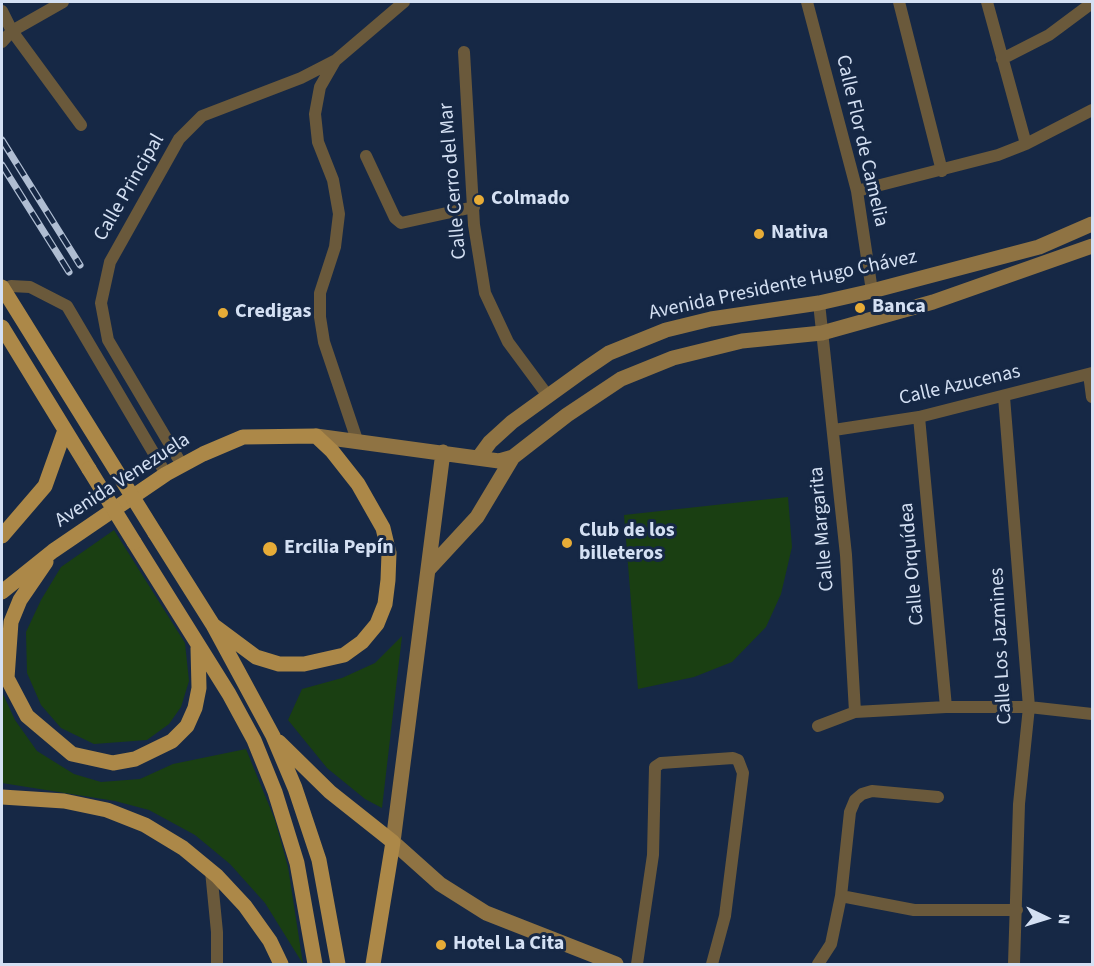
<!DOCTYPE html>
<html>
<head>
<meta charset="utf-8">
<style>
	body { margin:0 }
	#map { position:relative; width:1094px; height:966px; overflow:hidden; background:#162845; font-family:"Source Sans 3",sans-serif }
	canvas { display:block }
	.frame { position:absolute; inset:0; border:3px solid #d4e0f3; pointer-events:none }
	.north { position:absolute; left:1016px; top:888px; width:60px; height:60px; -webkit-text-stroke:4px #162845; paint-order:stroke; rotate:94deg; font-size:16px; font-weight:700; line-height:24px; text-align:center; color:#d4e0f3 }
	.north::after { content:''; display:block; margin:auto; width:21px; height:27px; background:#d4e0f3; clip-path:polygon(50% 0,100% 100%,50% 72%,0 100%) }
</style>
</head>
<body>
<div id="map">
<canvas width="1094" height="966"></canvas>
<div class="frame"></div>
<div class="north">N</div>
</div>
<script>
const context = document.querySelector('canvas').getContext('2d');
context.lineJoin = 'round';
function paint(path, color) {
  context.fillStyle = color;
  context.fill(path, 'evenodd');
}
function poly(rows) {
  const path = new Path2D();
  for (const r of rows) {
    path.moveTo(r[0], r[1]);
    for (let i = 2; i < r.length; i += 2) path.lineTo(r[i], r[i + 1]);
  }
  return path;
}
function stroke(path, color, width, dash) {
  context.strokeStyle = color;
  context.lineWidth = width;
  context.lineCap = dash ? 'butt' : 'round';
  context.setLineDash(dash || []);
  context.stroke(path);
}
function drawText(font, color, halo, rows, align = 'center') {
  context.font = font + ' "Source Sans 3",sans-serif';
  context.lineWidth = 6;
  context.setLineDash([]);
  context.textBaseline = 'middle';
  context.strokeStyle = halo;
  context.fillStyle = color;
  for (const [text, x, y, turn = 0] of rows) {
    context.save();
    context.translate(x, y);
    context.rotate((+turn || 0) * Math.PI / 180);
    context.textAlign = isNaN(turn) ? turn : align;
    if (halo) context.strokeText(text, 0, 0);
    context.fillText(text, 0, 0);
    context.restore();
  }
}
paint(poly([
	[788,497,792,547,781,594,766,627,732,662,694,677,638,689,624,515],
	[114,530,185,643,189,681,181,707,169,724,147,740,94,744,61,728,41,705,27,673,26,632,41,600,61,567],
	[402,636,382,808,365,799,327,768,288,720,302,689,342,678,375,663],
	[2,692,15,720,37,751,74,774,101,782,140,779,173,764,246,749,275,820,288,867,303,964,265,903,230,864,195,835,149,810,115,801,2,783]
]), '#1a3f12');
stroke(poly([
	[807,2,857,191,872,291],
	[899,2,942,171],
	[987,2,1026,144],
	[2,11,12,31,81,125],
	[2,42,12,31,63,2],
	[464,52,474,225,485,293,508,342,548,396],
	[1002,59,1049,35,1092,3],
	[335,61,320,87,315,114,318,142,333,180,339,214,335,247,320,293,320,317,324,342,357,440],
	[366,156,395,218,401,223,474,207],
	[857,191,998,155,1026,144,1092,110],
	[2,290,11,286,30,287,67,306,166,474],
	[819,303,846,555,855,712],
	[1089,374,1092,397],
	[1004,397,1029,707,1019,804,1014,964],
	[919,417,946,707],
	[834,430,919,417,1092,373],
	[182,465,108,340,101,303,110,262,179,139,202,116,301,78,336,60,404,2],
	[818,726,855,712,946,707,1029,707,1092,714],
	[211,871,217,932,217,964],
	[841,896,914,910,1017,910],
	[637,964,653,855,655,767,661,763,733,758,738,760,743,773,725,916,712,964],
	[818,964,831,944,841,896,850,812,855,800,862,794,872,791,938,797]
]), '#6a593b', 12);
stroke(poly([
	[316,436,499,461,513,457,567,415,621,379,673,358,742,341,822,333,933,302,1092,246],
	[443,452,393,842,440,884,486,913,616,964],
	[479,457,490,442,512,422,584,370,609,353,666,330,711,319,819,303,872,291,1039,247,1092,224],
	[428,570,477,517,513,457]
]), '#8f7343', 15);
stroke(poly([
	[2,327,89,469],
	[155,533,213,625,273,736,295,788,319,860,338,964],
	[2,536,45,486,65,430],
	[134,542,229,694,254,740,275,792,297,863,315,964],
	[46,562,20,600,11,622,7,678,27,716,72,754,113,763,135,759,172,741,187,726,195,708,199,688,198,648],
	[2,592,53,551,166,474,203,454,243,437,316,436,332,451,358,484,383,528,389,553,388,580,385,604,377,624,362,642,344,655,304,664,279,664,256,657,213,625],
	[279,742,330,792,393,842,373,964],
	[2,797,64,801,107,810,145,825,183,848,217,876,245,906,270,941,281,964]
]), '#ac8848', 15);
const rail = poly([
	[2,140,80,265],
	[2,165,69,272]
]);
stroke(rail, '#afbdd2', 7);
stroke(rail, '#162845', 4.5, [14]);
stroke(poly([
	[2,287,155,533],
	[89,469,134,542]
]), '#ac8848', 15);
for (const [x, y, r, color] of [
	[479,200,6,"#e7ac37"],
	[759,234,6,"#e7ac37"],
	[860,308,6,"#e7ac37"],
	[223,313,6,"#e7ac37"],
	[567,543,6,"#e7ac37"],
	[270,549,8,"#e7ac37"],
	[441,945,6,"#e7ac37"]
]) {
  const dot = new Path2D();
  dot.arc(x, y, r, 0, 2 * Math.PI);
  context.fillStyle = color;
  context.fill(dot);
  stroke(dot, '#162845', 2);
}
drawText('20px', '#d4e0f3', '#162845', [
	["Calle Flor de Camelia",861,141,77],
	["Calle Cerro del Mar",454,181,-95],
	["Calle Principal",130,188,-60],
	["Avenida Presidente Hugo Chávez",783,286,-12],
	["Calle Azucenas",960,386,-13],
	["Avenida Venezuela",123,481,-33],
	["Calle Margarita",823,529,-95],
	["Calle Orquídea",913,564,-95],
	["Calle Los Jazmines",1002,646,-93]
]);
drawText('bold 20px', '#d4e0f3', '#162845', [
	["Colmado",491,200],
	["Nativa",771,234],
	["Banca",872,308],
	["Credigas",235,313],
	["Club de los",579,532],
	["billeteros",579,555],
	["Ercilia Pepín",284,549],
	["Hotel La Cita",453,945]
], 'left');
</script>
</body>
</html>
